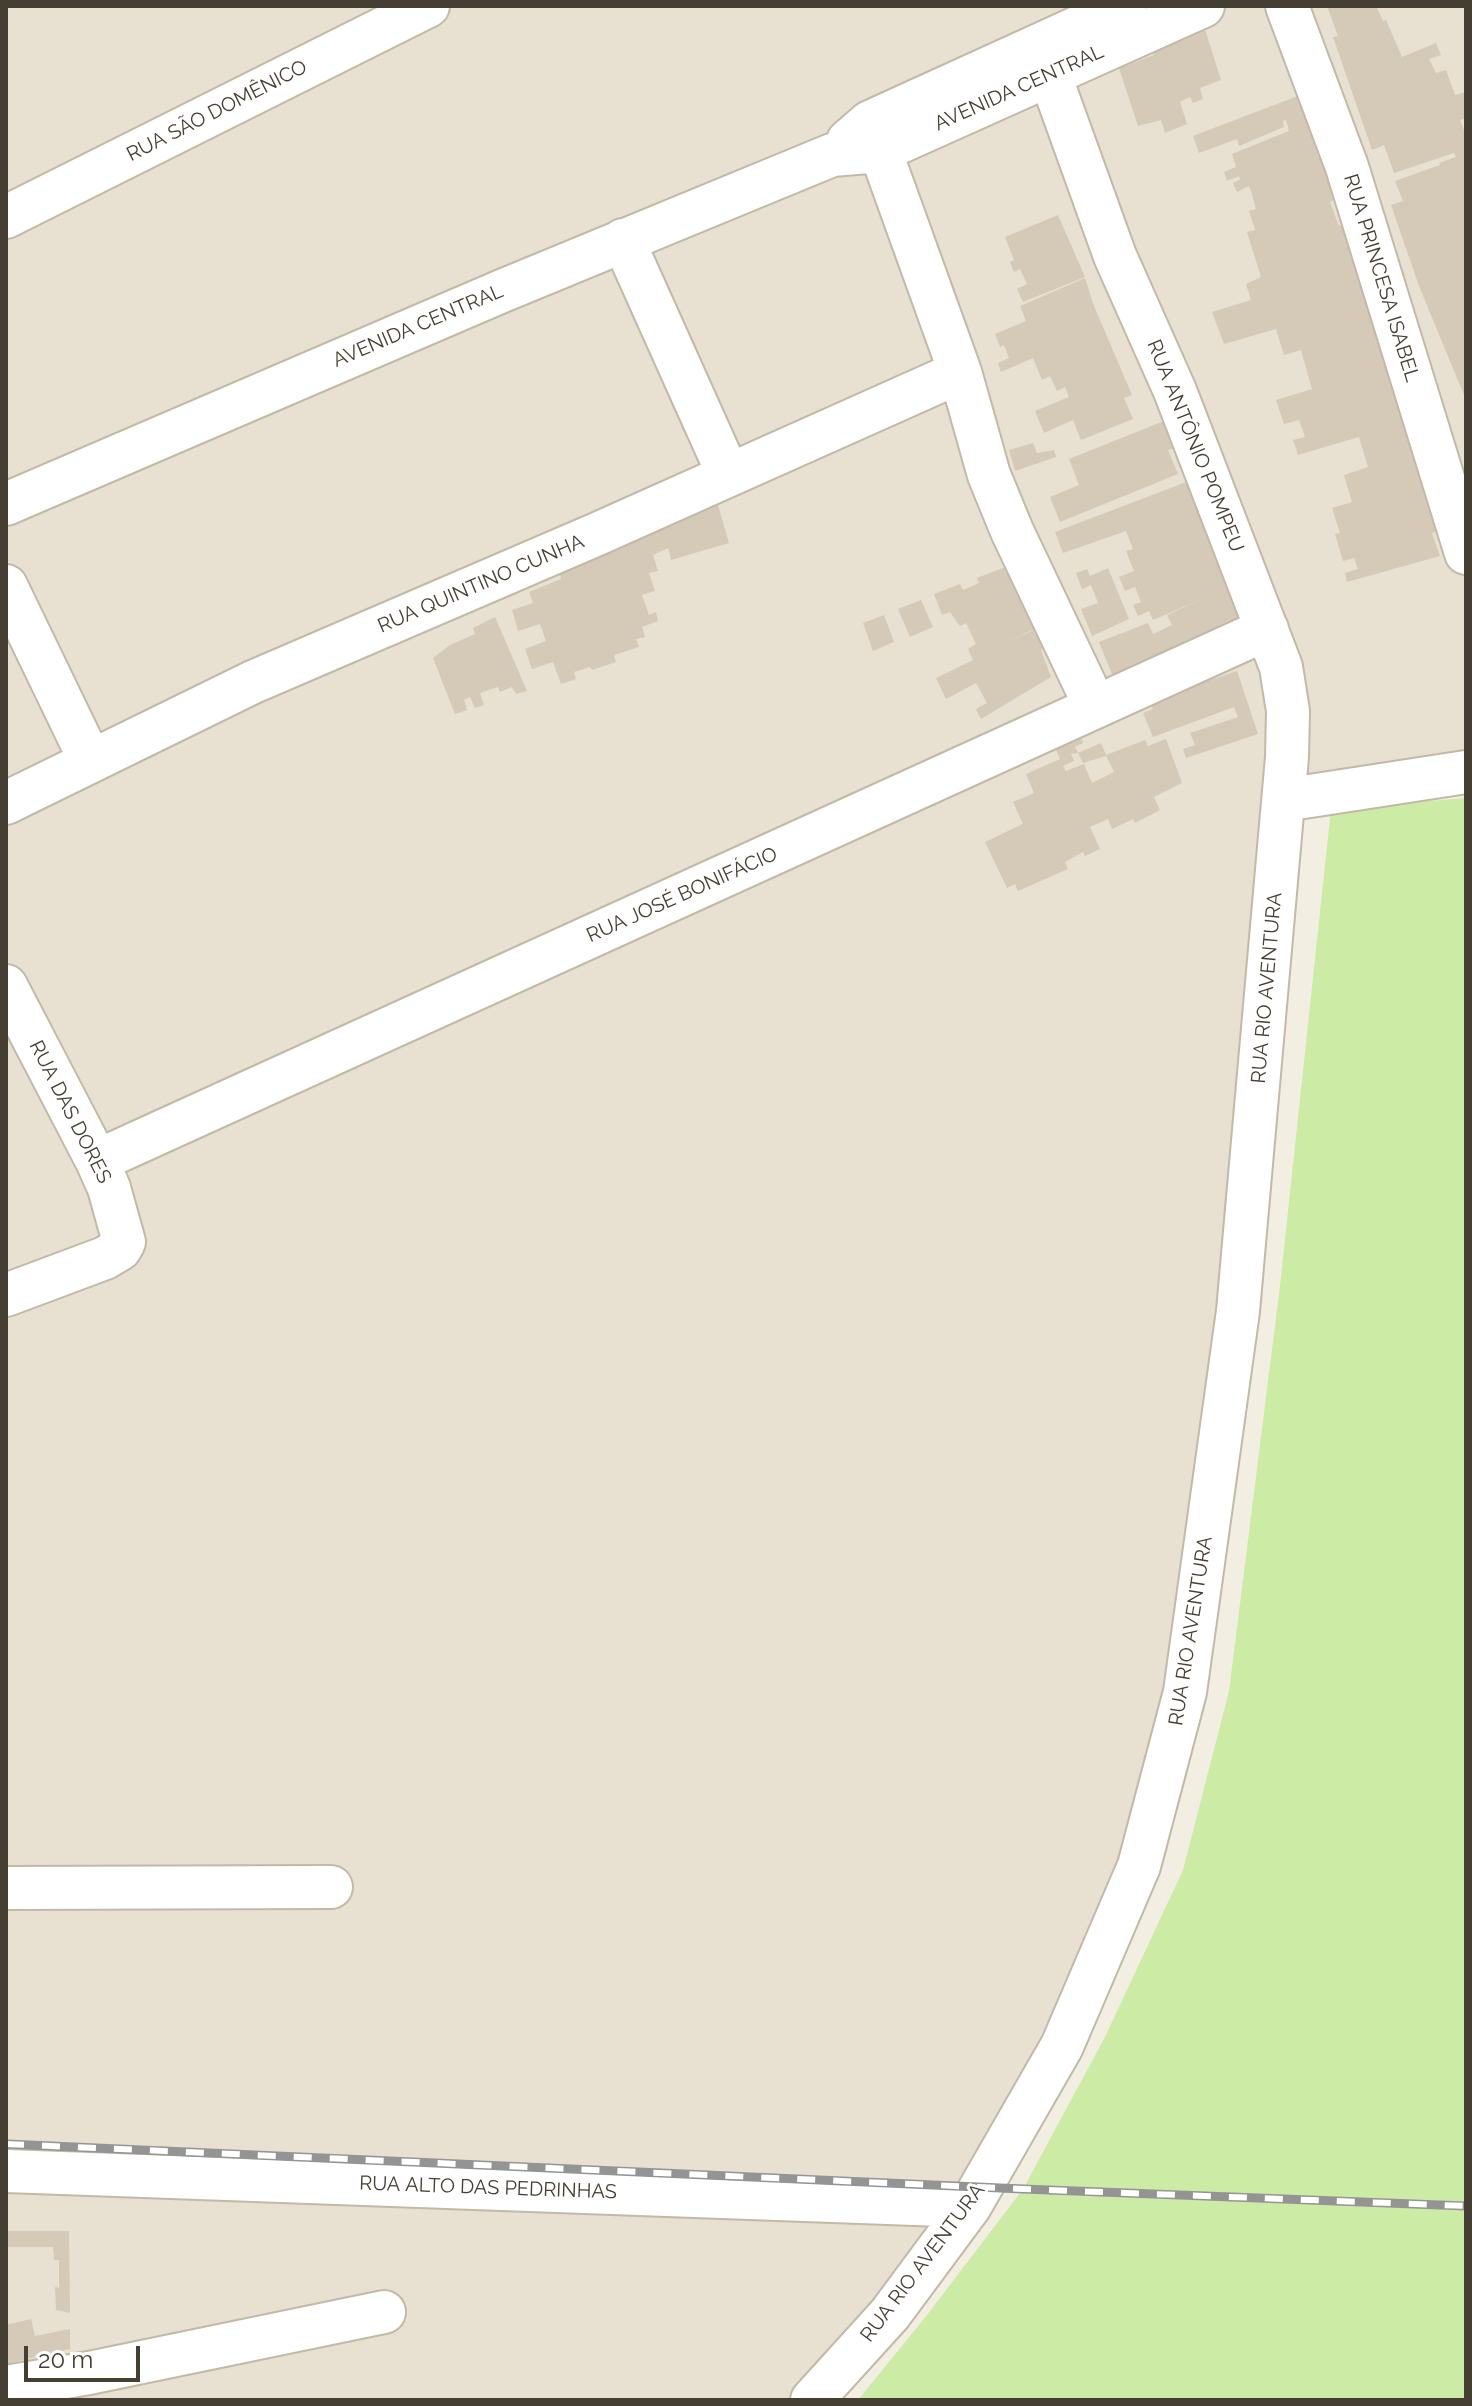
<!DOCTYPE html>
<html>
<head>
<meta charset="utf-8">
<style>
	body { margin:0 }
	#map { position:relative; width:1472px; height:2406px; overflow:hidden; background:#f3eee2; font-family:Raleway,sans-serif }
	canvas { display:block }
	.frame { position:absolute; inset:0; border:8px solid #453e32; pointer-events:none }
	.scale { position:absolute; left:24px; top:2346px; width:116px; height:36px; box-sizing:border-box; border:4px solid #453e32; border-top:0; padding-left:10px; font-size:24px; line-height:28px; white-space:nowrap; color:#453e32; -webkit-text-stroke:6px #fff; paint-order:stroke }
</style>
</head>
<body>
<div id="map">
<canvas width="1472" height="2406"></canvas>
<div class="frame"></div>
<div class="scale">20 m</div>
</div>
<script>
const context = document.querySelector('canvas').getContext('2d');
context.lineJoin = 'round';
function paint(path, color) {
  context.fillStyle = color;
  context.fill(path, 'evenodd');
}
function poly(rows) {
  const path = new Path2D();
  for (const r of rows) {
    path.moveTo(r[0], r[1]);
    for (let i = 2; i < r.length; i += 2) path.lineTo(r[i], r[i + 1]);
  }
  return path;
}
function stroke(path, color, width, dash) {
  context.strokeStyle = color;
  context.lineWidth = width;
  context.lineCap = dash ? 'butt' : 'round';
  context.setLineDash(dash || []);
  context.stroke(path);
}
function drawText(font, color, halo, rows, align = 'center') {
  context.font = font + ' Raleway,sans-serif';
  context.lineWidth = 6;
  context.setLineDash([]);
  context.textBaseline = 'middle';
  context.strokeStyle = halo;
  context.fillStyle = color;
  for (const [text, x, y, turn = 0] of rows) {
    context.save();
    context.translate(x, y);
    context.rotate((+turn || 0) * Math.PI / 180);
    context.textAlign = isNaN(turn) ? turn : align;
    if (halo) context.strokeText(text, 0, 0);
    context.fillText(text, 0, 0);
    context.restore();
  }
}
paint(poly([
	[6,6,1466,6,1466,772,1284,800,1238,1311,1139,1866,980,2188,6,2144],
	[6,2171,970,2206,812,2400,6,2400]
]), '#e8e0d0');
paint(poly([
	[1466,798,1466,2400,858,2400,927,2315,1023,2189,1105,2037,1183,1870,1229,1691,1280,1286,1331,809]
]), '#cceca6');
paint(poly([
	[1327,6,1376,6,1383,21,1386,20,1402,57,1436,43,1441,55,1429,59,1436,73,1446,70,1455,95,1466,92,1466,118,1460,120,1466,135,1466,394,1464,395,1419,286,1391,205,1403,201,1395,181,1440,165,1439,163,1456,157,1454,153,1394,173,1384,145,1372,150,1333,37,1338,36],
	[1204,26,1221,80,1200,88,1203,99,1193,103,1190,97,1180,102,1187,124,1165,133,1161,120,1138,126,1119,68,1154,55,1151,49],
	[1303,94,1316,144,1314,144,1319,158,1322,156,1336,199,1330,202,1339,226,1344,224,1443,529,1432,533,1440,556,1347,582,1345,573,1358,569,1354,558,1343,561,1335,534,1340,533,1332,508,1352,502,1344,475,1368,467,1359,437,1298,455,1293,440,1305,437,1299,420,1284,424,1276,400,1312,389,1301,350,1284,355,1276,329,1224,344,1212,312,1251,300,1246,284,1261,277,1247,232,1255,230,1249,211,1256,209,1251,191,1249,186,1237,192,1233,183,1240,180,1239,176,1227,181,1224,172,1236,167,1232,154,1289,131,1286,120,1283,121,1284,127,1239,146,1237,139,1199,153,1193,136],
	[1058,215,1085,277,1023,302,1017,289,1027,284,1020,269,1014,272,1010,262,1014,260,1005,237],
	[1085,278,1094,306,1132,395,1124,398,1133,419,1081,440,1073,420,1044,433,1035,411,1069,397,1065,387,1057,391,1050,376,1042,380,1033,358,1001,372,998,363,1009,358,1004,345,1000,347,995,334,1026,321,1020,306],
	[1164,421,1175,448,1168,450,1178,474,1060,522,1050,497,1079,485,1069,459],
	[1033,443,1037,453,1054,450,1056,457,1015,471,1009,450],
	[1189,481,1245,620,1114,679,1099,642,1148,623,1153,634,1172,625,1167,615,1205,598,1153,620,1149,611,1138,616,1133,605,1141,602,1135,587,1125,591,1119,577,1134,571,1126,551,1133,549,1126,531,1063,553,1055,532],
	[718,505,729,543,671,560,668,548,653,555,658,571,649,573,655,591,642,595,649,615,656,612,658,621,642,627,645,637,636,639,639,647,614,655,616,662,592,670,590,667,574,672,576,679,561,684,553,662,532,669,525,649,546,641,540,624,518,631,512,610,533,603,529,592,561,579,560,573,623,546,621,541,662,521],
	[1021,561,1041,626,1006,642,1041,627,1052,644,1041,650,1051,677,981,719,976,709,987,703,976,683,946,699,936,678,973,660,968,649,976,644,966,623,960,626,950,612,942,615,934,594,960,584,963,590,979,583,977,578],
	[1108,568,1129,619,1092,636,1081,609,1098,603,1091,585,1082,589,1076,573,1087,569,1090,576],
	[921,600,933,627,910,637,898,609],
	[884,615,894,642,873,651,863,623],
	[495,617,527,691,516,694,512,687,500,692,498,687,480,693,484,705,475,708,470,697,464,700,467,710,455,714,433,658,450,645,475,634,473,628],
	[1237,671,1258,734,1186,758,1183,749,1195,745,1190,733,1238,717,1234,707,1153,737,1143,713,1153,709,1149,701],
	[1078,731,1083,743,1075,747,1078,753,1071,754,1074,761,1063,766,1066,771,1084,764,1092,783,1114,772,1106,756,1083,763,1078,753,1101,743,1106,755,1145,740,1148,746,1166,739,1182,783,1154,797,1160,810,1135,823,1133,819,1112,829,1108,819,1090,827,1100,849,1085,856,1083,852,1065,862,1068,869,1018,891,1015,884,1007,888,985,842,1023,824,1013,802,1034,793,1026,774,1060,759,1053,742],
	[6,2231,69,2231,70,2313,56,2310,55,2287,59,2288,59,2260,54,2260,53,2247,6,2247],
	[31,2319,35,2336,70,2329,70,2349,6,2364,6,2325]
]), '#d5cab7');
const minor = poly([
	[1287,6,1347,167,1466,553],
	[870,122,960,372,989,475,1012,531,1095,706],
	[848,141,870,122,1125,6],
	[6,217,428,6],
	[623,240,728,474],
	[6,504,502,291,832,155,880,151,1203,6],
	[6,586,90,760],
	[1284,800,1466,772],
	[6,803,253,682,595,535,960,372],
	[6,986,97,1161,109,1188,124,1242,120,1249,105,1258,6,1295],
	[97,1161,1267,629],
	[6,1888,331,1887],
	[6,2171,970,2206],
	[6,2387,89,2373,384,2312],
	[812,2400,890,2314,970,2206,1062,2046,1139,1866,1185,1692,1238,1311,1287,757,1288,711,1281,667,1175,391,1115,256,1039,45]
]);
stroke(minor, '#c2b9a7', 46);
stroke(minor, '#fff', 42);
const rail = poly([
	[6,2144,1023,2189,1466,2206]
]);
stroke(rail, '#949494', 9);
stroke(rail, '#fff', 6, [18]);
drawText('20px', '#453e32', '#fff', [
	["AVENIDA CENTRAL",1019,88,-24],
	["RUA SÃO DOMÊNICO",217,111,-27],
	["RUA PRINCESA ISABEL",1381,278,73],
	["AVENIDA CENTRAL",418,326,-23],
	["RUA ANTÔNIO POMPEU",1195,446,68],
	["RUA QUINTINO CUNHA",481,584,-23],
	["RUA JOSÉ BONIFÁCIO",682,895,-24],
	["RUA RIO AVENTURA",1267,988,-85],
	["RUA DAS DORES",70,1112,63],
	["RUA RIO AVENTURA",1191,1631,-81],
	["RUA ALTO DAS PEDRINHAS",488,2188,2],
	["RUA RIO AVENTURA",923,2263,-53]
]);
</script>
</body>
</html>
